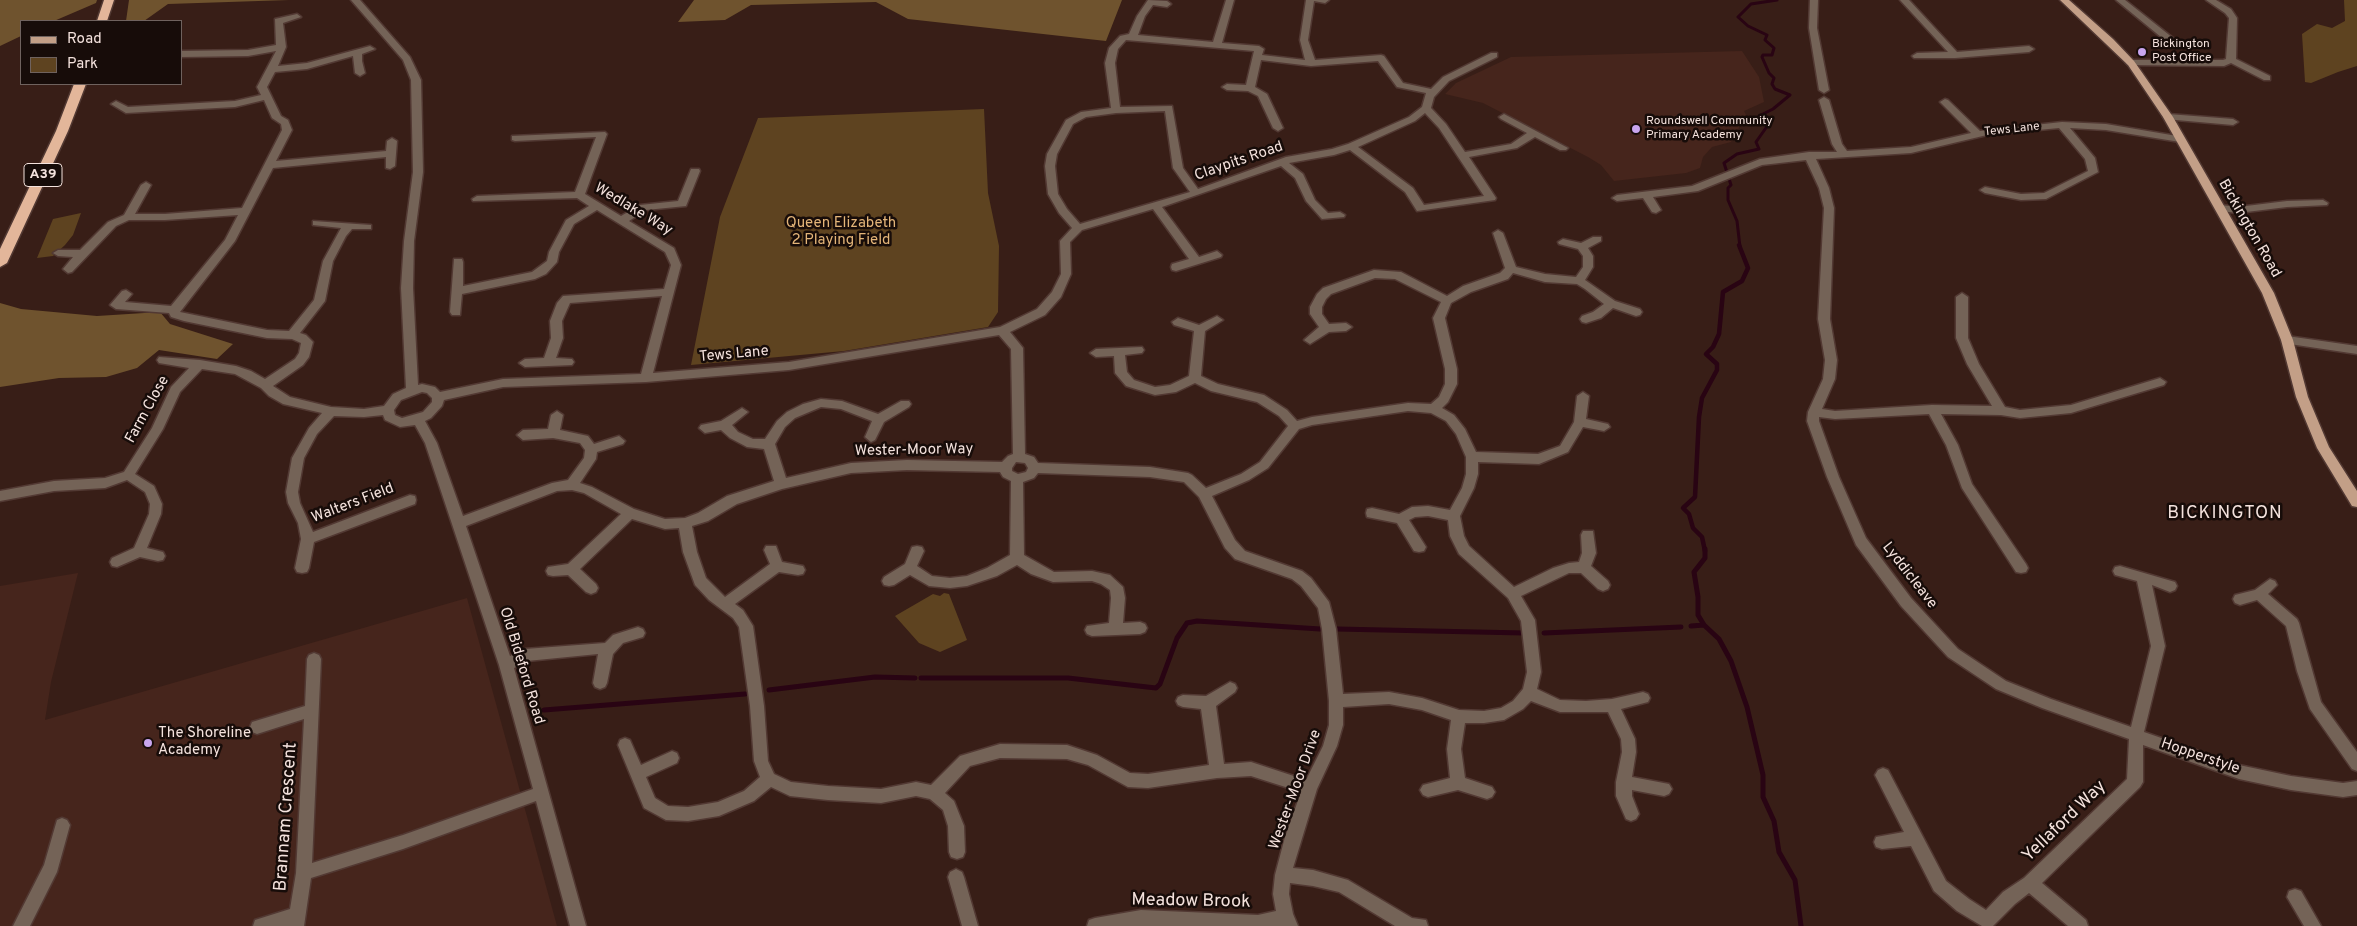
<!DOCTYPE html>
<html>
<head>
<meta charset="utf-8">
<style>
	body { margin:0 }
	#map { position:relative; width:2357px; height:926px; overflow:hidden; background:#381e17; font-family:Overpass,sans-serif }
	canvas { display:block }
	.legend { position:absolute; left:20px; top:20px; width:162px; height:65px; box-sizing:border-box; background:#170c09; border:1px solid #6f625e; margin:0; padding:6px 9px; list-style:none; font-size:15px; color:#f4e2dd }
	.legend li { display:flex; align-items:center; gap:10px; height:25px }
	.legend b { width:25px; border:1px solid #6f625e }
</style>
</head>
<body>
<div id="map">
<canvas width="2357" height="926"></canvas>
<ul class="legend">
<li><b style="height:6px;background:#c39f87"></b>Road</li>
<li><b style="height:14px;background:#5e4320"></b>Park</li>
</ul>
</div>
<script>
const context = document.querySelector('canvas').getContext('2d');
context.lineJoin = 'round';
function paint(path, color) {
  context.fillStyle = color;
  context.fill(path, 'evenodd');
}
function poly(rows) {
  const path = new Path2D();
  for (const r of rows) {
    path.moveTo(r[0], r[1]);
    for (let i = 2; i < r.length; i += 2) path.lineTo(r[i], r[i + 1]);
  }
  return path;
}
function stroke(path, color, width, dash) {
  context.strokeStyle = color;
  context.lineWidth = width;
  context.lineCap = dash ? 'butt' : 'round';
  context.setLineDash(dash || []);
  context.stroke(path);
}
function drawText(font, color, halo, rows, align = 'center') {
  context.font = font + ' Overpass,sans-serif';
  context.lineWidth = 5;
  context.setLineDash([]);
  context.textBaseline = 'middle';
  context.strokeStyle = halo;
  context.fillStyle = color;
  for (const [text, x, y, turn = 0] of rows) {
    context.save();
    context.translate(x, y);
    context.rotate((+turn || 0) * Math.PI / 180);
    context.textAlign = isNaN(turn) ? turn : align;
    if (halo) context.strokeText(text, 0, 0);
    context.fillText(text, 0, 0);
    context.restore();
  }
}
paint(poly([
	[1742,51,1759,77,1764,102,1744,111,1746,115,1731,142,1712,147,1703,157,1700,168,1686,173,1614,181,1601,165,1588,157,1483,103,1445,94,1456,83,1511,57],
	[78,573,51,682,45,720,467,598,557,926,0,926,0,586]
]), '#46251c');
paint(poly([
	[2344,0,2357,0,2357,66,2338,72,2311,83,2305,82,2302,34,2317,24,2332,28,2345,21],
	[984,109,988,193,999,246,998,312,988,327,844,351,691,365,720,217,758,118],
	[81,213,73,235,65,245,53,256,37,258,53,219],
	[944,593,949,594,967,640,940,652,919,643,895,616,933,594,940,596]
]), '#5e4320');
paint(poly([
	[0,0,97,0,96,3,54,21,21,21,21,36,0,46],
	[129,0,289,0,168,4,144,21,126,21],
	[694,0,1122,0,1106,41,908,19,876,2,751,5,725,20,678,22],
	[0,303,21,309,97,316,160,312,170,324,233,344,217,359,159,350,137,368,106,377,59,378,0,387]
]), '#6f532e');
stroke(poly([
	[1740,247,1737,221,1728,200,1728,188,1731,185,1724,163,1737,154,1759,149,1756,142,1768,125,1759,116,1773,109,1790,95,1775,89,1772,84,1774,78,1769,73,1762,57,1763,55,1772,55,1774,48,1765,40,1767,35,1748,26,1738,17,1751,4,1777,0]
]), '#290413', 3);
stroke(poly([
	[1705,551,1702,537,1693,528,1689,514,1683,508,1695,497,1699,417,1702,398,1717,370,1717,364,1706,354,1713,347,1719,334,1723,292,1742,281,1748,268,1739,245]
]), '#290413', 4.5);
stroke(poly([
	[1705,549,1705,558,1694,572,1698,597,1698,615,1704,625,1719,639,1731,661,1747,707,1763,775,1763,797,1774,821,1779,852,1795,880,1801,926],
	[1691,626,1704,625],
	[1337,629,1524,633],
	[1544,633,1681,627],
	[921,678,1068,678,1156,688,1160,684,1177,638,1187,623,1197,621,1320,629],
	[769,690,875,677,915,678],
	[544,710,745,694]
]), '#290413', 5);
const minor = poly([
	[351,0,360,0,410,57,421,80,423,172,414,241,413,288,418,385,422,384,435,387,440,392,503,379,641,374,662,296,570,303,562,321,563,338,556,358,572,359,574,362,572,365,525,367,519,363,525,359,544,358,551,338,550,321,557,303,563,296,664,289,671,265,665,252,597,210,574,224,559,252,557,262,546,274,535,279,462,294,460,315,452,315,450,312,454,259,462,259,463,262,463,286,532,272,547,261,549,252,566,220,589,206,577,198,473,201,472,199,477,196,575,192,596,137,515,141,512,140,512,136,605,132,607,134,585,194,621,216,640,205,678,201,691,169,699,169,700,171,686,206,646,210,629,221,674,248,681,265,653,373,789,362,1000,327,1037,309,1052,292,1061,274,1060,241,1072,228,1059,213,1048,194,1045,166,1047,154,1066,120,1081,112,1111,108,1105,63,1109,48,1120,36,1129,34,1137,16,1148,0,1167,1,1171,4,1167,7,1153,5,1145,16,1138,35,1213,42,1226,0,1234,0,1222,43,1259,46,1264,49,1262,55,1305,60,1300,40,1306,0,1329,0,1325,3,1314,1,1308,40,1315,60,1381,55,1384,56,1403,83,1431,89,1443,77,1491,53,1497,53,1497,57,1449,81,1434,97,1431,108,1446,124,1465,152,1511,144,1527,133,1501,119,1499,117,1504,114,1568,148,1566,150,1560,150,1535,137,1517,148,1469,157,1496,198,1495,200,1417,211,1405,192,1350,150,1334,155,1289,163,1303,174,1315,200,1328,213,1340,212,1345,215,1344,217,1322,219,1306,201,1295,178,1281,166,1162,207,1199,257,1217,251,1222,255,1221,257,1176,271,1172,270,1171,267,1172,264,1189,259,1153,209,1082,230,1070,242,1071,274,1061,297,1045,315,1010,332,1023,348,1025,454,1034,457,1038,463,1150,467,1188,473,1192,475,1206,488,1241,474,1260,462,1288,426,1279,416,1257,402,1211,391,1195,383,1176,392,1155,395,1126,386,1115,373,1114,356,1096,357,1090,353,1096,349,1142,347,1144,350,1142,353,1125,355,1127,372,1134,380,1155,387,1170,385,1189,376,1194,331,1174,325,1172,322,1178,318,1199,325,1217,316,1223,320,1205,331,1201,376,1218,384,1264,395,1287,410,1297,421,1312,417,1408,403,1431,404,1439,397,1445,384,1445,369,1433,318,1441,302,1395,279,1375,278,1331,294,1326,299,1322,307,1322,314,1329,324,1346,323,1352,327,1346,331,1329,332,1310,344,1304,340,1319,327,1310,314,1310,307,1317,294,1323,288,1374,270,1401,272,1447,296,1463,286,1500,273,1505,268,1493,233,1498,230,1503,233,1516,267,1545,274,1576,277,1583,267,1583,256,1578,249,1559,244,1558,242,1563,239,1581,243,1593,237,1601,237,1601,241,1588,248,1593,256,1593,267,1585,280,1615,301,1640,309,1642,312,1640,315,1636,316,1613,308,1601,318,1586,323,1582,322,1580,319,1582,316,1593,312,1604,304,1585,289,1577,284,1545,282,1513,273,1508,279,1471,292,1451,303,1445,318,1457,369,1457,384,1448,402,1442,408,1454,415,1465,429,1476,452,1538,454,1560,446,1574,422,1577,396,1583,392,1589,396,1586,419,1608,424,1610,427,1604,431,1583,427,1568,452,1539,464,1478,462,1478,474,1474,488,1460,516,1464,536,1469,546,1514,587,1553,568,1569,563,1579,562,1582,553,1581,535,1583,531,1593,531,1596,553,1591,566,1608,581,1610,585,1608,589,1603,591,1598,589,1581,573,1569,573,1521,596,1535,620,1541,672,1537,689,1560,700,1586,701,1612,699,1643,692,1648,694,1650,698,1648,702,1621,709,1635,739,1636,752,1632,777,1669,784,1672,789,1669,794,1664,796,1632,790,1632,796,1639,814,1636,819,1631,821,1626,819,1616,796,1616,782,1622,752,1621,739,1608,712,1560,712,1531,701,1523,709,1504,720,1484,723,1465,723,1461,749,1465,778,1492,787,1495,792,1492,797,1487,799,1458,790,1428,797,1423,795,1420,790,1423,785,1450,778,1447,749,1451,720,1422,710,1389,704,1343,707,1343,725,1337,746,1317,789,1293,868,1313,870,1348,880,1412,918,1426,920,1428,926,1395,926,1339,892,1313,886,1290,883,1289,894,1293,914,1298,926,1087,926,1089,920,1095,918,1141,910,1258,915,1276,911,1273,894,1275,875,1285,837,1301,792,1251,776,1217,778,1148,788,1128,787,1088,765,1067,759,1000,758,970,766,945,793,954,801,964,826,965,852,963,857,957,859,951,857,949,852,948,826,943,810,930,799,916,796,881,803,828,800,790,796,771,787,754,801,719,816,688,821,666,820,644,808,618,745,620,740,625,738,630,740,641,765,672,751,677,753,679,758,677,763,646,777,655,798,668,806,688,807,718,802,744,791,760,777,754,761,750,706,739,627,733,618,709,600,695,585,683,552,679,528,665,529,632,519,580,569,596,584,598,588,596,592,591,594,586,592,568,575,553,576,548,575,546,571,548,567,568,564,621,514,584,493,572,490,557,491,466,526,510,656,525,649,605,643,613,635,638,627,643,629,645,633,643,637,623,643,613,654,607,683,605,687,600,689,595,687,593,683,598,654,527,661,514,668,586,926,570,926,536,801,403,849,311,878,304,926,253,926,255,920,290,909,296,873,304,719,257,734,252,732,250,727,252,722,305,706,307,659,309,655,314,653,319,655,321,659,312,863,403,835,533,789,499,665,425,443,415,425,400,427,385,420,383,415,364,417,334,416,317,434,304,458,298,492,300,503,313,532,410,495,415,496,416,500,415,504,314,542,309,568,307,572,302,573,297,572,295,568,301,539,298,523,288,503,286,492,292,458,309,428,322,413,283,404,269,396,261,388,235,374,202,369,180,392,163,429,135,474,154,486,162,504,161,514,147,548,163,552,165,556,163,560,158,561,140,557,117,567,112,566,110,562,112,558,134,548,149,514,150,504,145,492,127,480,105,488,54,491,0,501,0,491,54,481,105,478,124,472,152,428,171,387,189,368,159,363,157,360,159,357,200,360,236,366,251,371,265,379,295,359,299,353,301,343,292,339,267,338,184,321,171,317,169,313,116,309,110,305,122,291,126,290,132,294,125,302,171,306,225,240,238,215,165,220,129,220,116,226,72,272,68,273,63,269,73,257,58,256,53,253,58,250,80,250,108,222,124,215,141,185,146,182,151,185,135,214,165,214,242,208,282,130,281,124,272,118,264,100,235,107,126,113,111,104,116,101,128,107,235,101,261,95,257,87,276,51,248,56,181,57,181,51,248,50,276,45,275,19,297,14,301,17,283,23,286,47,278,66,307,63,370,46,375,49,362,54,362,61,365,73,360,76,355,73,353,56,307,69,275,72,267,87,281,116,288,120,292,130,276,161,386,151,387,141,392,138,397,141,395,166,390,169,386,168,386,157,273,168,235,241,180,312,267,330,289,331,314,300,323,261,341,228,313,225,313,221,371,225,371,229,352,229,346,236,333,261,325,301,300,333,306,335,313,342,309,357,303,365,273,386,290,397,331,407,364,409,384,406,393,394,406,388,401,288,404,241,413,172,411,80,403,60,351,0],
	[1126,40,1254,51,1246,85,1227,84,1222,87,1227,90,1248,91,1258,96,1273,128,1278,131,1283,128,1267,94,1255,87,1261,60,1311,66,1378,61,1397,87,1426,93,1422,107,1409,117,1348,144,1332,149,1286,157,1198,189,1183,168,1172,106,1120,107,1115,63,1118,49,1126,40],
	[1165,111,1173,168,1190,192,1080,224,1067,209,1058,194,1055,166,1057,154,1073,124,1086,117,1116,113,1165,111],
	[1425,113,1439,128,1484,196,1424,205,1413,188,1358,147,1415,121,1425,113],
	[999,335,1011,349,1013,454,1008,456,1002,462,907,460,851,463,786,478,775,444,785,427,795,418,821,407,841,409,872,421,865,437,871,442,875,440,884,422,909,407,911,404,909,401,901,401,878,414,842,401,821,399,803,404,787,412,777,421,765,439,753,439,738,432,732,425,748,412,742,408,721,421,701,425,699,428,705,433,721,430,730,438,747,447,764,449,774,481,727,496,698,513,685,518,665,519,634,509,592,487,580,483,596,459,597,452,623,444,625,441,619,436,594,444,588,436,560,430,563,415,557,411,551,415,548,429,523,430,517,435,523,440,553,438,580,443,585,450,584,458,568,480,552,483,463,516,437,443,425,421,431,418,442,406,444,400,503,387,646,382,789,370,999,335],
	[422,392,427,393,432,398,432,402,423,412,402,418,395,415,394,410,401,400,422,392],
	[1408,411,1431,413,1446,421,1456,434,1466,457,1466,474,1462,488,1450,510,1428,506,1412,507,1399,514,1372,508,1367,509,1366,513,1367,517,1397,523,1414,551,1419,552,1424,551,1426,547,1409,520,1415,517,1428,516,1448,520,1450,536,1459,554,1508,598,1521,621,1527,672,1523,689,1513,701,1501,708,1484,711,1459,710,1422,698,1389,692,1343,694,1336,629,1329,602,1311,578,1302,571,1245,551,1235,540,1212,496,1249,480,1268,468,1299,429,1312,425,1408,411],
	[1016,462,1025,463,1028,468,1026,472,1018,474,1012,471,1012,468,1016,462],
	[907,470,1000,472,1003,477,1011,481,1010,555,987,568,967,576,950,578,932,576,917,566,924,551,922,547,917,546,912,547,905,564,884,577,882,581,884,585,889,586,894,585,910,575,929,586,950,588,967,586,997,576,1017,565,1031,574,1053,582,1092,581,1101,584,1110,590,1111,598,1109,623,1087,626,1085,630,1087,634,1092,636,1140,634,1145,632,1147,628,1145,624,1140,622,1123,623,1125,598,1123,587,1110,575,1092,571,1054,572,1024,555,1023,482,1034,478,1038,473,1150,477,1184,482,1199,497,1225,548,1235,559,1292,579,1301,586,1318,608,1322,629,1329,701,1329,725,1323,746,1306,780,1251,762,1224,764,1216,706,1235,692,1237,688,1235,684,1230,682,1206,696,1183,695,1178,697,1176,701,1178,705,1183,707,1201,709,1209,765,1148,774,1130,773,1097,755,1067,745,1000,744,960,756,931,785,916,782,881,789,828,786,791,782,774,774,768,761,764,706,753,626,743,610,735,604,779,572,798,575,803,574,805,570,803,566,782,562,776,546,766,546,764,550,770,564,725,597,706,578,697,552,692,526,708,521,737,504,782,489,851,473,907,470],
	[1810,0,1818,0,1817,28,1829,90,1824,93,1819,90,1809,28,1810,0],
	[1900,0,1909,0,1957,52,2029,46,2034,49,2029,52,1955,58,1914,58,1912,56,1917,53,1948,52,1900,0],
	[2116,0,2125,0,2173,38,2173,42,2167,42,2116,0],
	[2206,0,2216,0,2231,9,2237,18,2236,59,2270,76,2270,80,2264,80,2231,63,2224,66,2128,65,2126,63,2131,60,2223,60,2226,59,2229,18,2225,13,2206,0],
	[1824,97,1829,100,1842,144,1847,151,1911,147,1971,133,1940,102,1945,99,1948,100,1980,131,2062,122,2106,124,2183,137,2185,139,2180,142,2106,130,2070,128,2095,158,2098,172,2046,199,2021,200,1985,193,1980,190,1985,187,2021,194,2044,193,2088,171,2085,159,2059,128,1987,135,1911,153,1816,159,1829,188,1834,208,1830,319,1837,360,1835,379,1822,409,1835,411,1932,405,1992,406,1967,364,1956,338,1956,297,1962,293,1968,297,1968,338,1979,364,2005,407,2020,410,2071,405,2160,378,2166,382,2164,385,2071,413,2020,418,2001,415,1941,414,1958,445,1972,484,2026,564,2028,568,2026,572,2021,573,2016,572,1962,488,1946,445,1929,414,1835,419,1819,417,1819,421,1839,477,1866,538,1911,598,1958,649,2006,681,2051,699,2131,727,2151,646,2137,581,2115,575,2113,571,2115,567,2120,566,2175,582,2177,586,2175,590,2170,592,2152,585,2165,646,2144,732,2239,765,2291,776,2343,783,2357,781,2357,795,2343,797,2291,790,2239,779,2143,745,2143,782,2140,787,2042,883,2086,920,2088,926,2068,926,2029,893,2015,904,1993,926,1982,926,1957,911,1934,891,1911,846,1882,849,1876,847,1874,842,1876,837,1904,832,1875,775,1878,770,1883,768,1888,770,1946,881,1969,899,1986,910,2003,892,2024,878,2127,779,2129,739,2042,708,1996,689,1948,657,1901,606,1856,545,1827,477,1807,421,1808,412,1823,379,1825,360,1818,319,1824,208,1819,188,1806,160,1762,165,1698,191,1653,197,1661,210,1656,213,1652,212,1643,198,1617,201,1612,198,1617,195,1692,186,1760,159,1809,152,1837,152,1832,144,1819,100,1824,97],
	[2168,114,2233,119,2238,122,2233,125,2165,119,2163,117,2168,114],
	[2323,200,2328,203,2327,205,2287,207,2238,213,2220,211,2215,208,2220,205,2238,207,2287,201,2323,200],
	[2287,336,2357,346,2357,354,2283,343,2281,340,2287,336],
	[2270,579,2275,581,2277,585,2268,594,2297,619,2299,623,2321,702,2357,752,2357,771,2352,769,2310,709,2297,671,2286,626,2257,600,2240,605,2235,603,2233,599,2235,595,2255,590,2270,579],
	[62,818,67,820,70,825,57,872,30,926,13,926,44,865,57,820,62,818],
	[956,869,962,872,964,877,978,926,962,926,948,877,950,872,956,869],
	[2295,889,2301,891,2321,926,2304,926,2287,897,2289,891,2295,889]
]);
const major = poly([
	[2060,0,2069,0,2113,39,2134,61,2173,117,2274,293,2293,340,2308,397,2329,447,2357,491,2357,507,2352,506,2317,448,2296,397,2281,340,2262,293,2163,117,2128,65,2060,0]
]);
const highway = poly([
	[104,0,114,0,107,21,97,21,104,0],
	[74,84,86,84,68,131,7,263,0,267,0,249,56,131,74,84]
]);
stroke(minor, '#523933', 3);
stroke(major, '#523933', 3);
stroke(highway, '#523933', 3);
paint(minor, '#746357');
paint(major, '#c39f87');
paint(highway, '#e3b69a');
for (const [x, y, r, color] of [
	[2142,52,5,"#c8a5ee"],
	[1636,129,5,"#c8a5ee"],
	[148,743,5,"#c8a5ee"]
]) {
  const dot = new Path2D();
  dot.arc(x, y, r, 0, 2 * Math.PI);
  context.fillStyle = color;
  context.fill(dot);
  stroke(dot, '#170c09', 2);
}
drawText('12px', '#f4e2dd', '#170c09', [
	["Bickington",2152,45],
	["Post Office",2152,59],
	["Roundswell Community",1646,122],
	["Primary Academy",1646,136]
], 'left');
drawText('12px', '#f4e2dd', '#170c09', [
	["Tews Lane",2012,130,-6]
]);
for (const [x, y, w] of [
	[43,175,38]
]) {
  const box = new Path2D();
  box.roundRect(x - w / 2, y - 11.5, w, 23, 4);
  context.fillStyle = '#170c09';
  context.fill(box);
  stroke(box, '#f4e2dd', 1);
}
drawText('bold 14px', '#f4e2dd', null, [
	["A39",43,175]
]);
drawText('15px', '#f4e2dd', '#170c09', [
	["Claypits Road",1239,162,-19],
	["Wedlake Way",633,210,31],
	["Bickington Road",2249,229,60],
	["Tews Lane",734,355,-5],
	["Farm Close",148,410,-61],
	["Wester-Moor Way",914,451,-1],
	["Walters Field",353,504,-21],
	["Lyddicleave",1909,576,52],
	["Old Bideford Road",521,666,73],
	["Hopperstyle",2200,757,19],
	["Wester-Moor Drive",1296,790,-70]
]);
drawText('15px', '#e4b579', '#170c09', [
	["Queen Elizabeth",841,224],
	["2 Playing Field",841,241]
]);
drawText('15px', '#f4e2dd', '#170c09', [
	["The Shoreline",158,734],
	["Academy",158,751]
], 'left');
context.letterSpacing = '1px';
drawText('18px', '#f4e2dd', '#170c09', [
	["BICKINGTON",2225,514]
]);
context.letterSpacing = '0px';
drawText('18px', '#f4e2dd', '#170c09', [
	["Brannam Crescent",287,817,-86],
	["Yellaford Way",2065,822,-44],
	["Meadow Brook",1191,902,1]
]);
</script>
</body>
</html>
